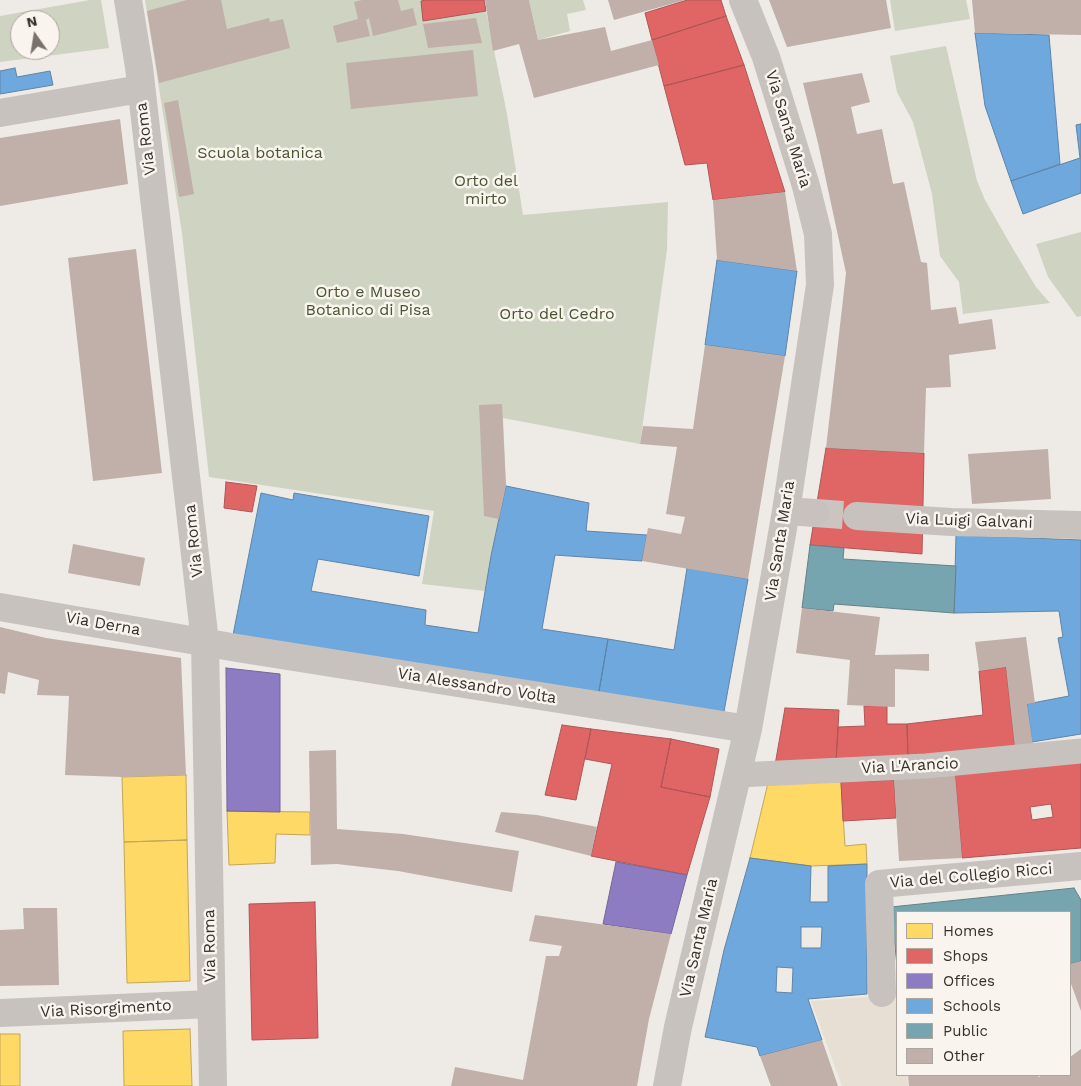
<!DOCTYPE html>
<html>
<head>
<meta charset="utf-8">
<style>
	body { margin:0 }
	#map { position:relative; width:1081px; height:1086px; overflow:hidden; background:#eeeae6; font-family:"Work Sans",sans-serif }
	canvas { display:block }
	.legend { position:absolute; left:896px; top:911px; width:175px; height:165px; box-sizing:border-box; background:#f9f4ee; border:1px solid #aca6a0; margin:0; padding:6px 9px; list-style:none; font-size:15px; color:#38302c }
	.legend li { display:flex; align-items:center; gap:10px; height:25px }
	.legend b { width:25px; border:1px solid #aca6a0 }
	.north { position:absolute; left:10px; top:10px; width:50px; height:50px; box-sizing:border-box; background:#f9f4ee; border:1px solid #aca6a0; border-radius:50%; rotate:347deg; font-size:14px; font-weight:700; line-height:20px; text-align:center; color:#38302c }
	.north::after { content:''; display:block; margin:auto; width:18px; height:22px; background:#78716d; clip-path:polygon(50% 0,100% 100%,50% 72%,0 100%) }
</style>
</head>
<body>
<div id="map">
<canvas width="1081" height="1086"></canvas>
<ul class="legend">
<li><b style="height:14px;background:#ffd966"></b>Homes</li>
<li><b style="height:14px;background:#e06666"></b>Shops</li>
<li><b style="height:14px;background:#8e7cc3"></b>Offices</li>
<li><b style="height:14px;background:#6fa8dc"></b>Schools</li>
<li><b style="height:14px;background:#76a5af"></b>Public</li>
<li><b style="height:14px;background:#c0b0a9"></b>Other</li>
</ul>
<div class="north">N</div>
</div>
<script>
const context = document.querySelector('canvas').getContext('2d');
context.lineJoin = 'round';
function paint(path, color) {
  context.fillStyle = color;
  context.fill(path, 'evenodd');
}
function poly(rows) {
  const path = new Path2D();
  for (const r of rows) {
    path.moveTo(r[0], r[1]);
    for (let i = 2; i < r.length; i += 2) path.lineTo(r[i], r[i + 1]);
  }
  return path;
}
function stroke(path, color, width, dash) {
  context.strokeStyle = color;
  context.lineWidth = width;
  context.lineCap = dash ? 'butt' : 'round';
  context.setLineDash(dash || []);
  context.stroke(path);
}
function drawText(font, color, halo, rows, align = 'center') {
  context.font = font + ' "Work Sans",sans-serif';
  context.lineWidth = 5;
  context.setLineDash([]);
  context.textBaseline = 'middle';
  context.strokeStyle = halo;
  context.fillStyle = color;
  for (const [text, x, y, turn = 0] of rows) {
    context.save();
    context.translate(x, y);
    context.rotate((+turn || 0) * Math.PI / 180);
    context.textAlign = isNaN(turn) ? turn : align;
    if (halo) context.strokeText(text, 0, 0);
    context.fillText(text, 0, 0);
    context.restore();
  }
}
paint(poly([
	[90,0,101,0,109,48,0,62,0,16],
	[20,20,50,20,50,50,20,50],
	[145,0,490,0,485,1,486,11,507,114,523,215,668,202,667,250,640,444,503,418,506,486,485,591,422,584,434,511,209,477,182,233],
	[529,0,583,0,586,10,567,14,570,31,538,40],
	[890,0,966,0,970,19,895,31],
	[946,46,977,181,985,200,1013,249,1036,287,1050,303,963,314,959,282,940,256,932,194,913,122,897,92,890,56],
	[1081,232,1081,316,1077,317,1048,277,1036,244]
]), '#cfd3c1');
paint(poly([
	[897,995,897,1075,907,1075,908,1086,842,1086,811,1001]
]), '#e7ded4');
const homes = poly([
	[186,775,187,840,124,842,122,777,186,775],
	[841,782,845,846,866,844,867,864,811,866,750,858,768,783,841,782],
	[227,811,310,812,310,835,276,834,275,863,229,865,227,811],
	[187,840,190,981,127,983,124,842,187,840],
	[190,1029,192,1086,124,1086,123,1031,190,1029],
	[0,1034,20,1034,20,1086,0,1086,0,1034]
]);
paint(homes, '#ffd966');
stroke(homes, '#c3a655', 1);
const shops = poly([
	[426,0,484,0,486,11,423,21,421,1,426,0],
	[687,0,721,0,726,16,652,40,645,13,687,0],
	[726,16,744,65,664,86,652,40,726,16],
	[744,65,785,192,713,200,707,163,685,165,664,86,744,65],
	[826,448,924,453,922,554,810,545,826,448],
	[226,482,257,486,252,512,224,508,226,482],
	[1006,667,1015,748,908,758,907,724,983,715,979,671,1006,667],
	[887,705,887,724,907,724,908,758,836,762,838,727,865,726,864,706,887,705],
	[785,708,839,710,836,762,775,765,785,708],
	[562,725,591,729,576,800,545,795,562,725],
	[591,729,671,739,661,787,710,797,687,875,591,856,612,764,585,759,591,729],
	[671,739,719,749,710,797,661,787,671,739],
	[1081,760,1081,848,962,858,955,774,1081,760],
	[1051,804,1053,817,1032,820,1030,807,1051,804],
	[894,780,896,818,843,821,841,782,894,780],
	[315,902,318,1038,252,1040,249,904,315,902]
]);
paint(shops, '#e06666');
stroke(shops, '#ae5655', 1);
const offices = poly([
	[226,668,280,674,280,812,227,811,226,668],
	[616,862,687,875,671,934,603,924,616,862]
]);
paint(offices, '#8e7cc3');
stroke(offices, '#746596', 1);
const schools = poly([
	[975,33,1049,35,1060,164,1011,181,985,106,975,33],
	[15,68,17,77,50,71,53,85,0,94,0,71,15,68],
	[1081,124,1081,193,1023,214,1011,181,1080,158,1076,125,1081,124],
	[717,260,797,271,785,356,705,345,717,260],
	[506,486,589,503,586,531,647,535,642,561,555,555,542,629,608,639,598,697,233,635,261,493,293,500,294,493,429,516,419,576,318,559,311,591,426,610,425,625,478,633,491,556,506,486],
	[956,535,1081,540,1081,734,1032,742,1027,704,1069,696,1058,638,1063,637,1059,611,954,613,956,535],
	[687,568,748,579,723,717,598,697,608,639,674,650,687,568],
	[750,858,811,866,810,902,828,902,828,866,867,864,867,994,808,999,822,1040,760,1056,757,1047,705,1037,724,950,750,858],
	[801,927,822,927,821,948,801,948,801,927],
	[777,967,793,968,792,993,776,992,777,967]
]);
paint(schools, '#6fa8dc');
stroke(schools, '#5e84a7', 1);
const public = poly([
	[810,545,844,548,843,559,956,566,954,613,834,604,833,611,802,608,810,545],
	[1074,888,1081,900,1081,961,1070,964,1070,912,897,912,897,966,891,907,1074,888]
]);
paint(public, '#76a5af');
stroke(public, '#638288', 1);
paint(poly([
	[187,0,221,0,227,29,269,18,270,22,283,19,290,48,159,83,147,11],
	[362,0,398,0,401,11,413,8,417,25,373,36,369,18,366,20,370,36,337,43,333,26,358,19,354,2],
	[485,0,529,0,538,40,605,27,611,51,652,40,659,65,534,98,519,44,493,51],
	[608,0,685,0,614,20],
	[769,0,886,0,891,28,787,47],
	[972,0,1081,0,1081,35,975,33],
	[476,18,482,43,428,48,423,24],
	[473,50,478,96,351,109,346,63],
	[862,73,870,102,851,107,857,134,882,129,893,184,904,182,921,262,927,263,931,310,956,307,959,324,992,319,996,349,949,355,951,387,926,388,924,453,826,448,846,273,818,143,803,83],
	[178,100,194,194,179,197,164,103],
	[120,119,128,184,0,206,0,138],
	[785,192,797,271,717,260,713,200],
	[136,249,162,473,93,481,68,258],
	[705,345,785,356,748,579,642,561,648,528,681,534,685,517,666,514,677,447,640,444,643,426,693,429],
	[502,404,506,486,499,519,484,516,479,405],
	[1048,449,1051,499,972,504,968,454],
	[73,544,145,558,140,586,68,573],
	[802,608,880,617,875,655,929,654,929,671,895,669,895,707,847,705,850,660,796,653],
	[0,627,46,638,181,658,186,775,122,777,65,775,69,696,37,695,39,680,8,672,5,694,0,693],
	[1026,637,1035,703,1027,704,1033,746,1015,748,1006,667,979,671,975,642],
	[336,750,337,829,403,834,519,851,512,892,398,871,337,864,311,865,309,751],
	[955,774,962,858,899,861,894,780],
	[501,812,537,815,597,827,591,856,495,832],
	[23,908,57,908,59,985,0,986,0,930,24,929],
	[535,915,671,934,649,1019,637,1086,451,1086,455,1067,523,1080,546,956,559,956,562,946,529,941],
	[1081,961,1081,1011,1070,981,1070,964],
	[822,1040,838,1086,771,1086,760,1056],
	[1081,1049,1081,1086,909,1086,908,1075,1037,1075,1039,1077,1042,1075,1070,1075,1070,1057]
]), '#c0b0a9');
stroke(poly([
	[815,513,857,516]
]), '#cac5c1', 28, [28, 14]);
stroke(poly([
	[738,775,926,766,1081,751]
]), '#c7c2be', 25);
stroke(poly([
	[128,0,139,67,205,642,213,1086],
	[0,113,140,89],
	[786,511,815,513],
	[857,516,951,522,1081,525],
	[0,607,237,648,748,729],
	[882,993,879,884,1081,866],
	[0,1013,211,1004],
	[667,1086,678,1027,748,729,786,511,820,285,818,234,806,186,766,57,743,0]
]), '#c7c2be', 28);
drawText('16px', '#38302c', '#f9f4ee', [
	["Via Santa Maria",788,129,73],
	["Via Roma",146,139,-97],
	["Via Luigi Galvani",969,521,2],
	["Via Roma",194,541,-96],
	["Via Santa Maria",780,541,-81],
	["Via Derna",103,624,10],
	["Via Alessandro Volta",477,686,9],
	["Via L'Arancio",910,766,-3],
	["Via del Collegio Ricci",971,876,-5],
	["Via Santa Maria",699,938,-77],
	["Via Roma",210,946,-91],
	["Via Risorgimento",106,1009,-3]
]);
drawText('16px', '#475532', '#f9f4ee', [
	["Scuola botanica",260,153],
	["Orto del",486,181],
	["mirto",486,199],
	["Orto e Museo",368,292],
	["Botanico di Pisa",368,310],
	["Orto del Cedro",557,314]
]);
</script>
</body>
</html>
